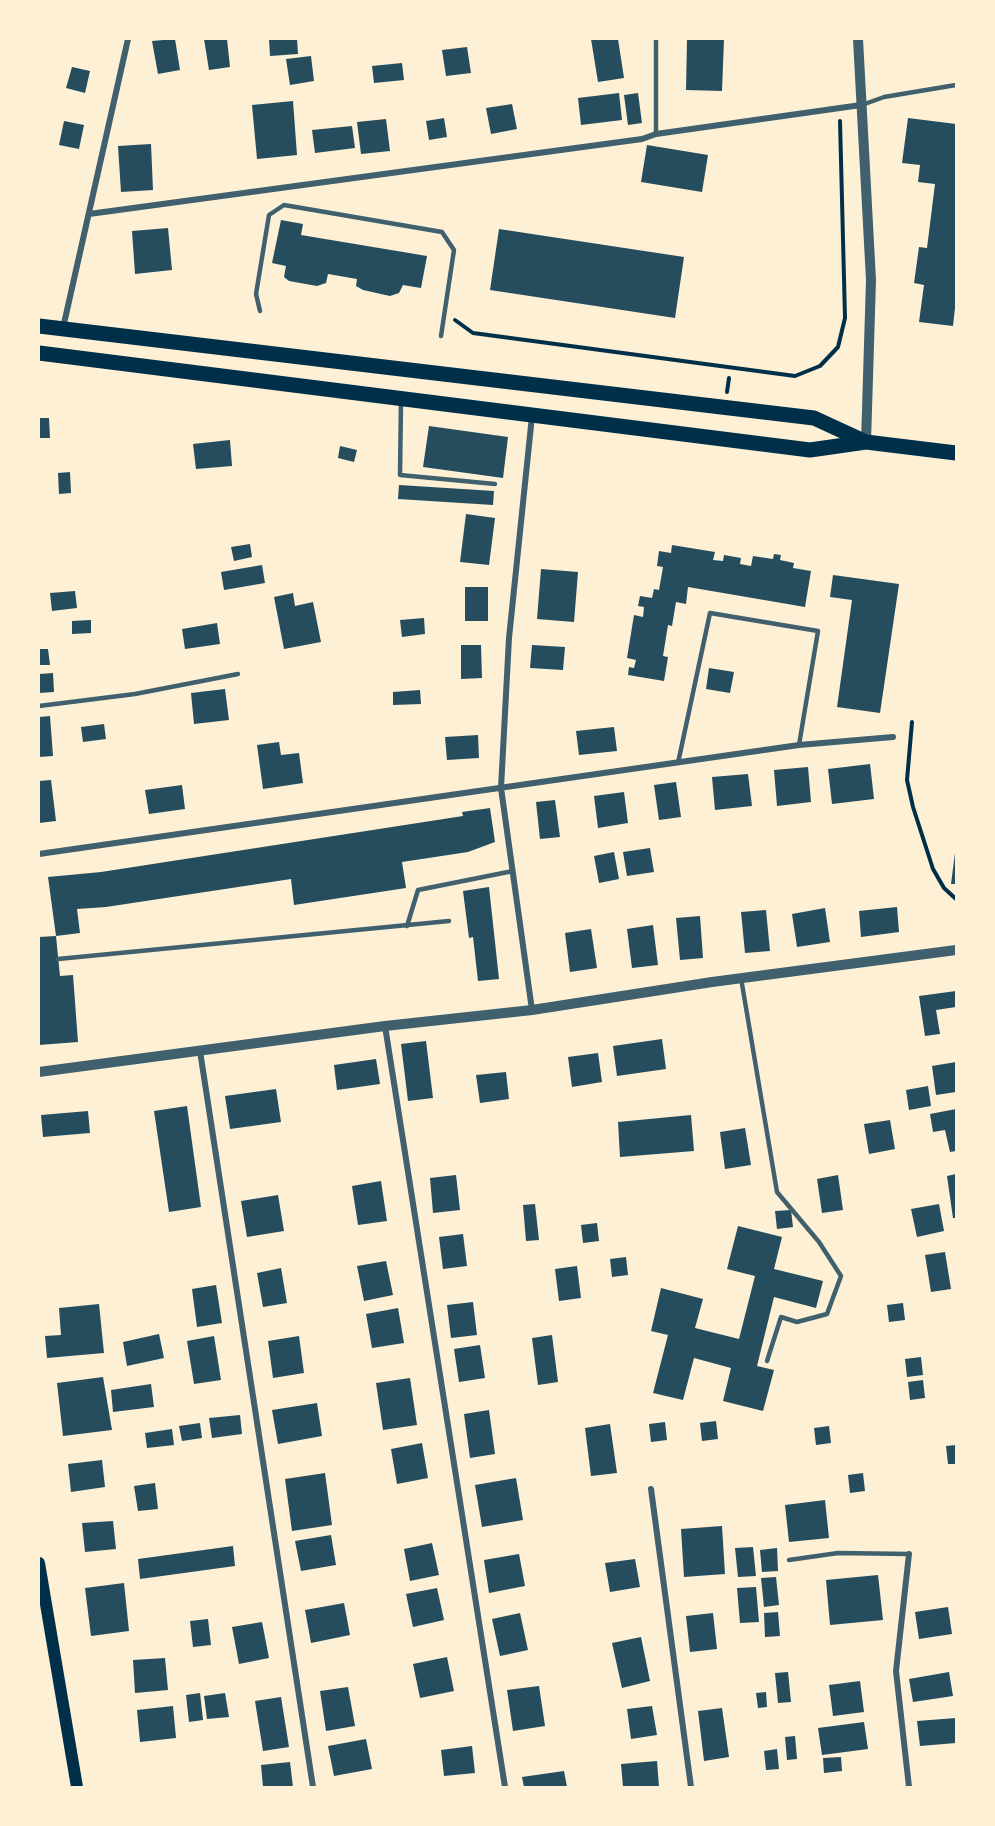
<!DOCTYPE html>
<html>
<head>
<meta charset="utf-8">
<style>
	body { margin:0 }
	#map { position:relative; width:995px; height:1826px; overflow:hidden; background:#fdf0d5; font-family:"Noto Sans",sans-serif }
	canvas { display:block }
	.frame { position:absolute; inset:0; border:40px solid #fdf0d5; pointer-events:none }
</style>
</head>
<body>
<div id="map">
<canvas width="995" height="1826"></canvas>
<div class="frame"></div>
</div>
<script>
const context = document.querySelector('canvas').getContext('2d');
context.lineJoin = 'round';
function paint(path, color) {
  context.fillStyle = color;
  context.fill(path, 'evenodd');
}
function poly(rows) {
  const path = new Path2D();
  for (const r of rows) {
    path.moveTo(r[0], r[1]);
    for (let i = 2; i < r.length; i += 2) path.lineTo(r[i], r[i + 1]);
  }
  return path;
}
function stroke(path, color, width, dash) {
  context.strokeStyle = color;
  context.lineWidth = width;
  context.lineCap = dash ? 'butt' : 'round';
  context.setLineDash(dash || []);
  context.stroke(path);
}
paint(poly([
	[175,39,180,70,158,74,152,41],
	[204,39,227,39,230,67,209,70],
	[269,39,297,39,298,54,270,56],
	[591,39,618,39,624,78,598,82],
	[687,39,724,39,722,91,686,90],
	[467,47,471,73,446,76,442,50],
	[311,56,314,81,290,85,286,59],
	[402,63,404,80,374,83,372,66],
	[72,67,90,71,85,93,66,88],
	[619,93,622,120,581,125,578,98],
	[638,93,642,123,628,125,624,95],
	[293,101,297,155,257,159,252,105],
	[512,104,517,129,491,134,486,108],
	[444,118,447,137,429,140,426,121],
	[908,118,956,124,956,299,953,326,919,322,924,285,914,283,919,247,927,248,935,184,918,182,920,165,902,163],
	[386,119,390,151,361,154,357,122],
	[64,121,84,125,79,149,59,145],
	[352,126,355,148,315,153,312,130],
	[151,144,153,190,121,192,118,146],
	[647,145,708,155,702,192,641,182],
	[281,220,303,224,301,235,427,256,421,288,403,285,399,293,390,296,363,290,356,286,357,279,328,274,326,283,317,286,289,281,284,277,286,266,272,263],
	[168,228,172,270,135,274,132,231],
	[499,229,684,257,675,318,490,290],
	[39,418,49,418,50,438,39,438],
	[429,426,508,437,503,478,423,467],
	[230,440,232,466,196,469,193,444],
	[340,446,357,450,354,462,338,458],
	[70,472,71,493,59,494,58,473],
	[399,485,494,491,493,505,398,499],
	[466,514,495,518,489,565,460,562],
	[250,544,252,557,234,561,231,547],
	[672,545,715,552,713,560,723,561,724,555,741,558,740,564,751,566,753,556,773,559,774,554,781,555,780,560,794,563,793,568,811,571,805,607,688,587,686,604,676,602,672,626,668,625,663,656,668,657,664,681,628,675,629,667,634,668,636,660,627,658,634,615,643,617,644,607,638,606,640,596,652,598,654,589,659,590,663,567,657,566,659,551,671,553],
	[262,565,265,583,224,590,221,572],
	[541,569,578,572,574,622,537,619],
	[833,575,899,584,880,713,837,707,852,600,830,597],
	[465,587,488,587,488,621,465,621],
	[75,591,77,608,52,611,50,593],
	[293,593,295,606,313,602,321,642,284,649,274,597],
	[424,618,425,634,402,637,400,620],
	[91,620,91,633,72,634,72,621],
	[217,623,220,644,185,649,182,629],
	[461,645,481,645,482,678,461,679],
	[532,645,565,647,563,670,530,668],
	[39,649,48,649,50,665,39,665],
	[709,668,734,672,730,693,706,689],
	[53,673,54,692,39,693,39,674],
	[225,689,229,720,194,724,191,693],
	[420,690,421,704,393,705,393,692],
	[50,716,53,756,39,757,39,717],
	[104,724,106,739,83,742,81,727],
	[614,727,617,751,579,755,576,731],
	[478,735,479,758,447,760,445,737],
	[279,742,281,755,299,753,303,783,263,789,257,745],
	[870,764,874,799,832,804,828,769],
	[808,767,811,802,777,806,774,770],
	[748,774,752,806,715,810,712,777],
	[51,780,56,821,39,823,39,781],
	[676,782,681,817,659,820,654,785],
	[182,785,185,809,149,814,145,790],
	[624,792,628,823,598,828,594,796],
	[555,800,560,837,540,839,536,802],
	[490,808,495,842,468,852,402,862,406,888,294,905,291,879,106,907,77,909,80,933,56,936,60,976,73,975,78,1042,39,1045,39,937,56,936,48,877,101,872,463,816,462,812],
	[650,848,654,872,627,876,623,852],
	[614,852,619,879,599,883,594,856],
	[955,853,956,853,956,884,951,884],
	[489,887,499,979,478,981,473,937,469,938,463,891],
	[897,907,899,932,861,937,859,911],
	[825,908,830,942,797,947,792,914],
	[766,910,770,951,745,953,741,912],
	[700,916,703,958,680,960,676,918],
	[653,925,658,965,632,968,627,929],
	[591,929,597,968,570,972,565,933],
	[956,991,956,1007,936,1010,940,1034,925,1036,919,996],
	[662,1039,666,1069,617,1076,613,1046],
	[426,1041,433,1098,408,1101,401,1044],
	[598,1053,602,1082,572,1087,568,1057],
	[376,1059,380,1084,337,1090,334,1065],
	[956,1062,956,1092,936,1095,932,1066],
	[506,1072,509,1099,480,1103,476,1075],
	[928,1086,931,1106,909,1110,906,1090],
	[276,1089,281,1122,230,1129,225,1096],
	[187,1106,201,1207,169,1212,154,1111],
	[956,1109,956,1151,950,1152,945,1130,933,1132,930,1114],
	[88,1111,90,1133,43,1137,41,1115],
	[691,1115,694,1151,620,1157,618,1122],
	[890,1120,895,1149,869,1154,864,1124],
	[745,1128,751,1165,725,1169,720,1132],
	[956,1174,956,1218,953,1218,947,1176],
	[456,1175,460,1210,433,1213,430,1178],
	[838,1175,843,1210,822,1213,817,1179],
	[381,1181,387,1221,358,1225,352,1186],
	[278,1195,284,1231,247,1237,241,1201],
	[535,1204,539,1240,526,1241,523,1205],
	[939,1204,944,1231,917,1237,911,1209],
	[791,1210,793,1227,777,1229,775,1211],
	[597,1223,599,1241,583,1243,581,1225],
	[738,1226,782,1237,774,1269,823,1281,816,1308,774,1297,757,1366,774,1370,763,1411,723,1401,731,1368,694,1358,683,1400,653,1393,668,1335,651,1331,661,1288,703,1299,695,1328,739,1339,755,1276,727,1269],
	[463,1234,467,1266,443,1269,439,1237],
	[945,1252,951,1289,931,1292,925,1255],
	[626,1257,628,1275,612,1277,610,1259],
	[386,1261,393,1295,364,1301,357,1266],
	[577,1266,581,1298,559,1301,555,1269],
	[281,1268,287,1303,263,1307,257,1273],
	[216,1285,222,1323,197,1327,192,1289],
	[473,1302,477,1335,451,1338,447,1305],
	[903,1303,905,1320,889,1322,887,1305],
	[99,1304,104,1353,47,1358,45,1336,61,1335,59,1308],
	[398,1308,404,1343,372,1348,366,1314],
	[159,1334,164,1358,127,1366,123,1342],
	[552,1335,558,1382,538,1385,532,1338],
	[214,1336,221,1380,194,1384,187,1341],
	[299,1336,304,1373,273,1378,268,1341],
	[480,1345,485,1378,459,1382,454,1349],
	[921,1357,923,1375,907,1377,905,1359],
	[103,1377,112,1430,63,1436,57,1383],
	[410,1378,417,1425,383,1430,376,1383],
	[923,1380,925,1398,910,1400,908,1382],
	[151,1384,154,1407,113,1412,111,1390],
	[317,1403,322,1436,278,1444,272,1410],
	[489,1410,495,1454,470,1458,464,1414],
	[240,1415,242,1434,212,1438,209,1418],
	[716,1421,718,1439,702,1441,700,1423],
	[665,1422,667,1440,651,1442,649,1424],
	[200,1423,202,1438,182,1441,179,1426],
	[610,1424,617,1473,591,1476,585,1428],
	[829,1426,831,1443,816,1445,814,1428],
	[172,1429,174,1445,147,1448,145,1433],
	[422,1443,428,1478,397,1484,391,1449],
	[956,1445,956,1464,948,1464,946,1446],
	[102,1460,105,1487,71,1492,68,1464],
	[325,1473,332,1525,292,1531,285,1479],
	[863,1473,865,1491,850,1493,848,1475],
	[516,1478,523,1520,482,1527,475,1485],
	[155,1483,158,1509,138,1511,134,1486],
	[825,1500,829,1538,789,1542,785,1505],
	[113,1521,116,1549,85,1552,82,1523],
	[722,1526,725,1574,684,1577,681,1529],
	[331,1535,336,1565,301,1571,295,1541],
	[432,1543,439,1575,410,1581,404,1549],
	[233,1546,235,1566,140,1579,138,1559],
	[753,1547,756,1576,738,1577,735,1548],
	[777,1548,778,1571,762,1572,760,1550],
	[519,1554,525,1586,489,1593,484,1560],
	[635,1559,640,1587,610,1592,605,1563],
	[878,1575,883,1620,830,1625,826,1580],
	[776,1577,779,1605,764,1607,761,1578],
	[124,1583,129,1631,91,1636,85,1588],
	[756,1587,759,1622,740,1623,737,1588],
	[437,1588,444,1620,413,1627,406,1594],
	[344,1603,350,1635,311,1643,305,1610],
	[948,1607,952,1634,919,1639,915,1612],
	[778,1612,780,1636,765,1637,764,1613],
	[520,1613,528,1650,500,1656,492,1619],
	[713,1613,717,1649,690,1652,686,1616],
	[208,1619,211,1645,193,1647,190,1621],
	[262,1622,269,1658,239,1664,232,1627],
	[641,1637,650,1681,622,1688,612,1643],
	[447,1657,454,1691,420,1698,413,1664],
	[165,1658,168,1690,135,1693,133,1660],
	[788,1672,791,1702,778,1703,775,1673],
	[949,1672,953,1696,913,1702,909,1679],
	[860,1681,864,1712,833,1716,829,1685],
	[539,1686,545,1726,513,1731,507,1690],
	[348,1687,355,1726,326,1731,320,1691],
	[766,1692,767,1707,758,1708,756,1693],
	[200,1693,203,1720,189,1722,186,1695],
	[225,1693,229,1717,207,1719,204,1696],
	[281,1697,289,1747,263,1751,255,1701],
	[173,1706,176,1738,140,1742,137,1710],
	[652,1706,657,1735,631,1739,627,1709],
	[722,1708,729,1757,704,1761,698,1711],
	[956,1718,956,1743,920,1746,917,1721],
	[864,1722,868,1749,822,1755,818,1728],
	[795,1736,797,1759,787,1760,785,1737],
	[366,1739,372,1769,334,1776,328,1746],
	[472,1746,475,1773,444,1776,441,1750],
	[777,1749,779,1769,766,1770,764,1751],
	[841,1757,842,1771,824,1773,823,1758],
	[657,1761,659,1787,623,1787,621,1764],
	[290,1762,293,1787,263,1787,261,1765],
	[564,1771,567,1787,524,1787,522,1777]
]), '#264d5e');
stroke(poly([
	[455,320,473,333,795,376,820,366,838,347,845,318,840,121],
	[727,392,729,378],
	[912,722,907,780,913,807,933,869,944,888,956,899]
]), '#003049', 4);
stroke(poly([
	[862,105,884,97,956,85],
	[656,134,656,41],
	[260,311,256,294,269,215,284,205,442,232,454,250,441,336],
	[401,401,400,475,495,484],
	[39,706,135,694,238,674],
	[678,763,710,613,818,631,799,745],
	[407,926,418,890,513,871],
	[58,959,449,921],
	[741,978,777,1192,819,1242,841,1276,827,1314,797,1322,781,1317,767,1361],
	[789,1560,838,1553,909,1554]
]), '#3f606c', 4.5);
stroke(poly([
	[89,214,642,139,656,134,861,105],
	[63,328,128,39],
	[532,416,509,638,501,788,532,1010],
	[39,854,799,745,893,737],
	[385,1026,505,1787],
	[200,1051,313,1787],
	[651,1489,691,1787],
	[909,1554,896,1671,909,1787]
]), '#3f606c', 6);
stroke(poly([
	[858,39,871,280,866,442],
	[39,1072,385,1026,532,1010,712,982,956,950]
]), '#3f606c', 10);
stroke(poly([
	[39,1563,77,1787]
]), '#003049', 12);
stroke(poly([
	[39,326,814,418,866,442],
	[39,353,810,450,866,442,956,453]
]), '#003049', 15);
</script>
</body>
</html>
